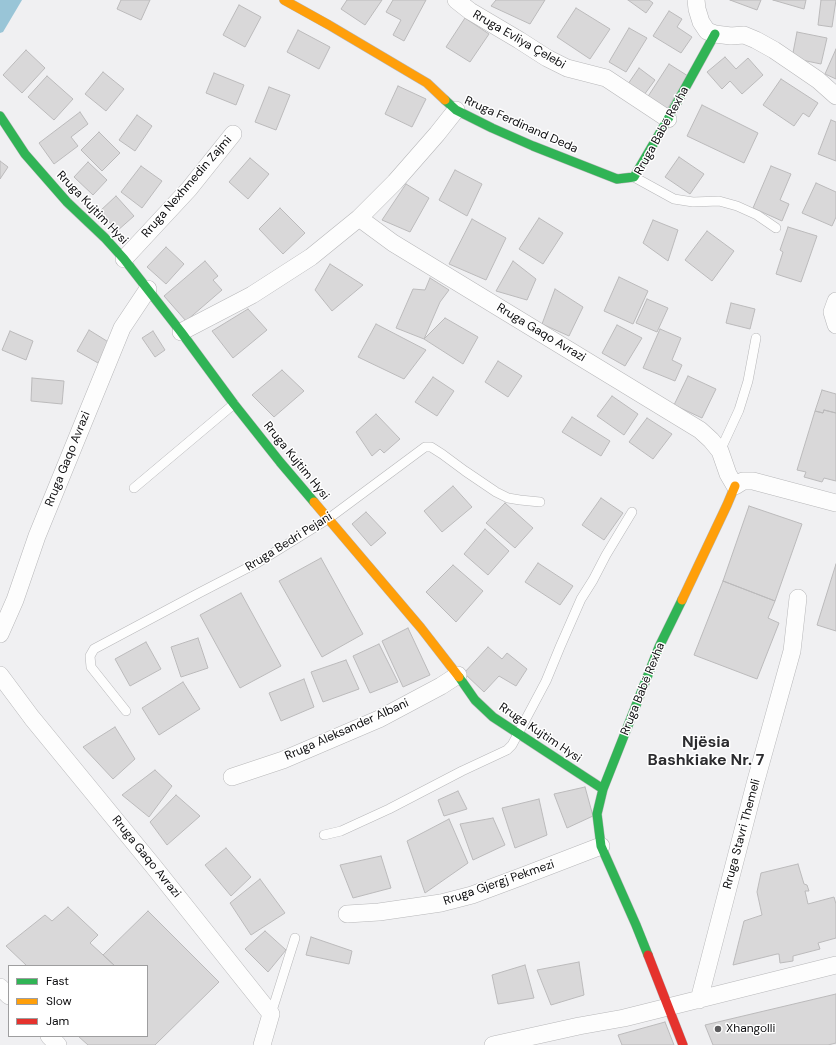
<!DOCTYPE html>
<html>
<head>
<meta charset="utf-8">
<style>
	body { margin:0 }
	#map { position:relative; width:836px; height:1045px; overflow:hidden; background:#f0f0f2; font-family:"DM Sans",sans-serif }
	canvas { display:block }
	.legend { position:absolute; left:8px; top:965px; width:140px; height:72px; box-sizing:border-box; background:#fff; border:1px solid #9e9e9f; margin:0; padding:5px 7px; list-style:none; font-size:12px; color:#0c0c0e }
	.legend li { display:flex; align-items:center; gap:8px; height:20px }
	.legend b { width:20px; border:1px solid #9e9e9f }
</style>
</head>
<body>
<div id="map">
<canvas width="836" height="1045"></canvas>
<ul class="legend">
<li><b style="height:5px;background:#30b455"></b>Fast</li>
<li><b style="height:5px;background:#ff9f0a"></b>Slow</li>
<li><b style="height:5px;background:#e5322d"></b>Jam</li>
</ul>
</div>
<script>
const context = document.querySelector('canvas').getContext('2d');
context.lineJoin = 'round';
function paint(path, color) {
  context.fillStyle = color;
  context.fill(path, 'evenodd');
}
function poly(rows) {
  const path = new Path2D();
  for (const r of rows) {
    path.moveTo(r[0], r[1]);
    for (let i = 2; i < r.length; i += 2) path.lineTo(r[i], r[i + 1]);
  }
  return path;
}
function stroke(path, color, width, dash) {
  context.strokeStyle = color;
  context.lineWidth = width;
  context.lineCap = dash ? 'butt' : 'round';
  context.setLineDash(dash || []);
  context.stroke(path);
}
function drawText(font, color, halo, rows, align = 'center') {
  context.font = font + ' "DM Sans",sans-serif';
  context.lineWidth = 3;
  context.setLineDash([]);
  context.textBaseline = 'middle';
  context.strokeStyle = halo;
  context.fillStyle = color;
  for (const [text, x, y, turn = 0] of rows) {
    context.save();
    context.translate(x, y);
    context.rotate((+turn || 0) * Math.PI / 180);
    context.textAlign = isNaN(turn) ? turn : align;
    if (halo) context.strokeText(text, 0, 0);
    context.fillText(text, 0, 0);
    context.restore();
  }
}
paint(poly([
	[0,0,22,0,3,32,0,33]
]), '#99c5d7');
const building = poly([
	[121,0,150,0,141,20,117,9,121,0],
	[347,0,382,0,365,25,341,9,347,0],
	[393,0,426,0,404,41,393,35,401,20,386,12,393,0],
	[496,0,545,0,530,24,491,6,496,0],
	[628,0,649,0,653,3,646,13,628,0],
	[730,0,761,0,757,10,730,0],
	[773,0,806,0,804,9,773,0],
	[821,0,836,0,832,27,818,25,821,0],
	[239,5,261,17,245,47,223,35,239,5],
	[576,8,610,29,590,59,557,37,576,8],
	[669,11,682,19,677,27,692,37,681,53,653,36,669,11],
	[465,18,489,34,470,62,446,47,465,18],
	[629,28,647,38,626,72,609,62,629,28],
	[298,30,330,47,319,69,287,52,298,30],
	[797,32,827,38,821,64,792,58,797,32],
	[836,49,836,79,825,74,836,49],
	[26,50,45,68,22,93,3,75,26,50],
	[725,57,736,69,748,58,763,75,742,94,730,81,722,89,707,72,725,57],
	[669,64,688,76,666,111,647,98,669,64],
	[639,68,655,80,644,95,628,84,639,68],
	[103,72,124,89,106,111,85,94,103,72],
	[214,73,244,85,236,105,206,93,214,73],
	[47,76,73,99,54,120,28,97,47,76],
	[781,79,818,103,809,117,803,113,794,126,763,105,781,79],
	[398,86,426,99,412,127,385,114,398,86],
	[269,87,290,95,276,130,255,122,269,87],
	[702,105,758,133,744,163,687,136,702,105],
	[80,112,88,124,71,137,78,146,54,164,39,143,80,112],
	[137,115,152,126,135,151,119,140,137,115],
	[831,120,836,122,836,161,818,154,831,120],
	[99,132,120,153,102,171,81,150,99,132],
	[679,157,704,174,690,194,665,177,679,157],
	[250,158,269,174,248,199,229,182,250,158],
	[0,161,8,167,0,179,0,161],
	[88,162,107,180,93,195,74,177,88,162],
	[141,166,162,181,142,208,121,192,141,166],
	[771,166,791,174,780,200,789,204,782,221,753,208,771,166],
	[455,170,482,184,467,216,439,200,455,170],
	[816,183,836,192,836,217,832,226,802,213,816,183],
	[406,184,429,198,410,232,382,220,406,184],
	[116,196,134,216,117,231,100,211,116,196],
	[280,208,305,233,283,254,259,229,280,208],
	[539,218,563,233,543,264,519,249,539,218],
	[472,219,506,238,486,280,449,264,472,219],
	[653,220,678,230,668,261,643,243,653,220],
	[788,227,817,236,801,282,776,274,783,252,780,250,788,227],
	[707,231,734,251,712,281,685,260,707,231],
	[166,247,184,264,166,284,147,267,166,247],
	[205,261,218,276,213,280,222,290,186,321,164,296,205,261],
	[513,261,536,279,527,300,496,291,513,261],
	[330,264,363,285,332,311,315,290,330,264],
	[619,277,648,291,633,324,604,311,619,277],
	[430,278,449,290,440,302,424,339,396,328,413,289,425,290,430,278],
	[555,289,583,307,569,336,542,324,555,289],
	[647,299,668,308,657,332,636,323,647,299],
	[731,303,755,309,750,329,726,323,731,303],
	[248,309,267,330,233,358,212,331,248,309],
	[445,318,478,337,463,364,424,339,445,318],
	[376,324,426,350,404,379,358,357,376,324],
	[617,325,642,338,625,366,602,353,617,325],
	[660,329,681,338,672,360,682,365,675,381,643,368,660,329],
	[89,330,110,343,98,363,77,351,89,330],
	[10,331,33,341,26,360,2,350,10,331],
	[153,331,165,350,155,357,142,338,153,331],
	[498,361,522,376,508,397,485,382,498,361],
	[282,370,304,391,274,417,252,395,282,370],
	[688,376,716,389,702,418,674,405,688,376],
	[433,377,454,391,437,416,415,402,433,377],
	[32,378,64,381,62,404,31,401,32,378],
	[822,390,836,394,836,413,824,410,823,413,815,411,822,390],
	[612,396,638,414,624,435,597,416,612,396],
	[824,410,836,413,836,481,824,478,822,482,804,477,806,472,797,470,815,411,823,413,824,410],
	[376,414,400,439,384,453,380,449,372,456,356,432,376,414],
	[572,417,610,441,601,456,562,432,572,417],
	[647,418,672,434,653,459,629,442,647,418],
	[453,486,472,507,442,532,424,511,453,486],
	[601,498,623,513,604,540,582,525,601,498],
	[505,503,533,528,515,548,486,523,505,503],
	[749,506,802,524,775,601,723,581,749,506],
	[366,512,386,533,371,546,352,524,366,512],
	[485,529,509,551,488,575,464,554,485,529],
	[321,558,363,634,322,657,279,581,321,558],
	[538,563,573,586,560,605,525,582,538,563],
	[836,564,836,631,817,625,836,564],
	[453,565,483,591,456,622,426,592,453,565],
	[723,581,775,601,768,618,779,623,757,679,694,655,723,581],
	[241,593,281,666,240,688,200,615,241,593],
	[408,628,430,675,403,687,382,641,408,628],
	[198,638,208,668,181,677,171,647,198,638],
	[146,642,161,669,130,686,115,659,146,642],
	[379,644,398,682,370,693,353,656,379,644],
	[488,647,502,659,507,653,527,669,516,686,499,676,484,692,464,673,488,647],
	[346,660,359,689,323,702,311,672,346,660],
	[304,679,314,707,281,721,269,693,304,679],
	[183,682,200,709,159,735,142,708,183,682],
	[115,727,135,759,113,779,83,747,115,727],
	[155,770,172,786,149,817,122,795,155,770],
	[585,787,593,816,567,828,554,794,585,787],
	[458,791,467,809,444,816,438,800,458,791],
	[176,795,200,816,167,845,150,822,176,795],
	[539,799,547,835,515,848,502,808,539,799],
	[493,818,505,845,473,860,460,824,493,818],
	[449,819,468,863,425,893,407,841,449,819],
	[226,848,251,877,231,896,205,865,226,848],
	[381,856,391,888,353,898,340,865,381,856],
	[798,864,804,884,807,885,809,891,805,891,808,904,834,897,836,904,836,938,818,943,820,949,793,956,793,961,780,963,779,954,777,954,733,965,744,921,762,915,757,892,761,873,798,864],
	[260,879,285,913,251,935,230,903,260,879],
	[68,907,98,935,90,943,115,966,27,966,6,946,45,915,52,921,68,907],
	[148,911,219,982,155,1045,88,1045,78,1036,147,1036,147,966,115,966,103,955,148,911],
	[265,931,286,950,268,972,245,949,265,931],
	[311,937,352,951,349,964,306,955,311,937],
	[579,962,584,995,551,1005,537,970,579,962],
	[525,965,534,998,498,1004,492,975,525,965],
	[836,994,836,1043,828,1045,713,1045,705,1025,836,994],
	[665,1022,674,1045,622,1045,618,1035,665,1022]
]);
paint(building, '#d9d8d9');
stroke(building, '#bbbabb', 1);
const lane = poly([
	[634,177,674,199,693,202,719,201,737,206,757,215,776,228],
	[720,451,739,410,748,381,756,338],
	[134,488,234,404],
	[126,711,91,667,90,656,94,649,199,593,257,563,328,519,425,447,431,447,442,454,465,471,496,492,508,498,520,500,540,502],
	[324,835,341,831,389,809,462,771,507,750,512,745,546,681,560,647,581,599,593,580,606,555,632,512],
	[271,1014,295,938]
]);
const street = poly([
	[456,0,470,11,519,40,547,58,567,68,606,78,668,119],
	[696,0,697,9,701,22,707,31,715,34,731,36,744,35,756,40,774,50,799,67,818,80,836,96],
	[359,218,393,243,700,430,711,440,720,451,728,474,735,486,743,481,753,481,836,503],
	[124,259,189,189,233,134],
	[836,301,832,312,836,325],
	[181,332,252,295,311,257,359,218,395,182,437,134,456,110],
	[0,634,15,600,37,536,122,328,148,289],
	[0,675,32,718,154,867,271,1014,262,1045],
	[232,777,283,760,379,719,441,686,458,675],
	[347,914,379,912,441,903,472,895,523,876,601,846],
	[0,987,9,996],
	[699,1000,755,784,792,651,798,598],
	[49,1036,58,1045],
	[493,1045,579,1026,624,1018,836,965]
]);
const fast = poly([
	[445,100,456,110,492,128,533,146,617,179,634,177,668,119,715,34],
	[0,116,25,154,67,202,105,238,124,259,181,332,234,404,280,462,314,502],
	[459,677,475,700,493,717,603,789],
	[648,955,636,925,601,846,597,814,603,789,659,647,682,600]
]);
const slow = poly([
	[284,0,329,25,427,83,445,100],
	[314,502,421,628,459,677],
	[682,600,727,505,735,486]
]);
const jam = poly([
	[648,955,683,1045]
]);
stroke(lane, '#b7b7b9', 10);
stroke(street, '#b7b7b9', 18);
stroke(fast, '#b7b7b9', 10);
stroke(slow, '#b7b7b9', 10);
stroke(jam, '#b7b7b9', 10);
stroke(lane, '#fdfdfd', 9);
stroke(street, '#fdfdfd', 17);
stroke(fast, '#30b455', 9);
stroke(slow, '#ff9f0a', 9);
stroke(jam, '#e5322d', 9);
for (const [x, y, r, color] of [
	[718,1029,4,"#5c5c5e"]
]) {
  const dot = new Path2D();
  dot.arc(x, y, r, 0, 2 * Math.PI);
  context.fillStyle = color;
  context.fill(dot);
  stroke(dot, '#fff', 1.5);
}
drawText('12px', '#0c0c0e', '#fff', [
	["Rruga Evliya Çelebi",519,40,30],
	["Rruga Ferdinand Deda",521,125,24],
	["Rruga Babë Rexha",662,131,-61],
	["Rruga Nexhmedin Zajmi",187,187,-49],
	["Rruga Kujtim Hysi",92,208,46],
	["Rruga Gaqo Avrazi",541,333,31],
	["Rruga Gaqo Avrazi",68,459,-68],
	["Rruga Kujtim Hysi",296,461,51],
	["Rruga Bedri Pejani",289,542,-32],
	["Rruga Babë Rexha",643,689,-68],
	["Rruga Aleksander Albani",347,730,-24],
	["Rruga Kujtim Hysi",540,733,34],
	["Rruga Stavri Themeli",742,834,-75],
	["Rruga Gaqo Avrazi",146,857,51],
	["Rruga Gjergj Pekmezi",499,883,-19]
]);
drawText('12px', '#0c0c0e', '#fff', [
	["Xhangolli",726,1029]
], 'left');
drawText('bold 16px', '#2c2c2f', '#fff', [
	["Njësia",706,743],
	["Bashkiake Nr. 7",706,761]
]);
</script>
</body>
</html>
